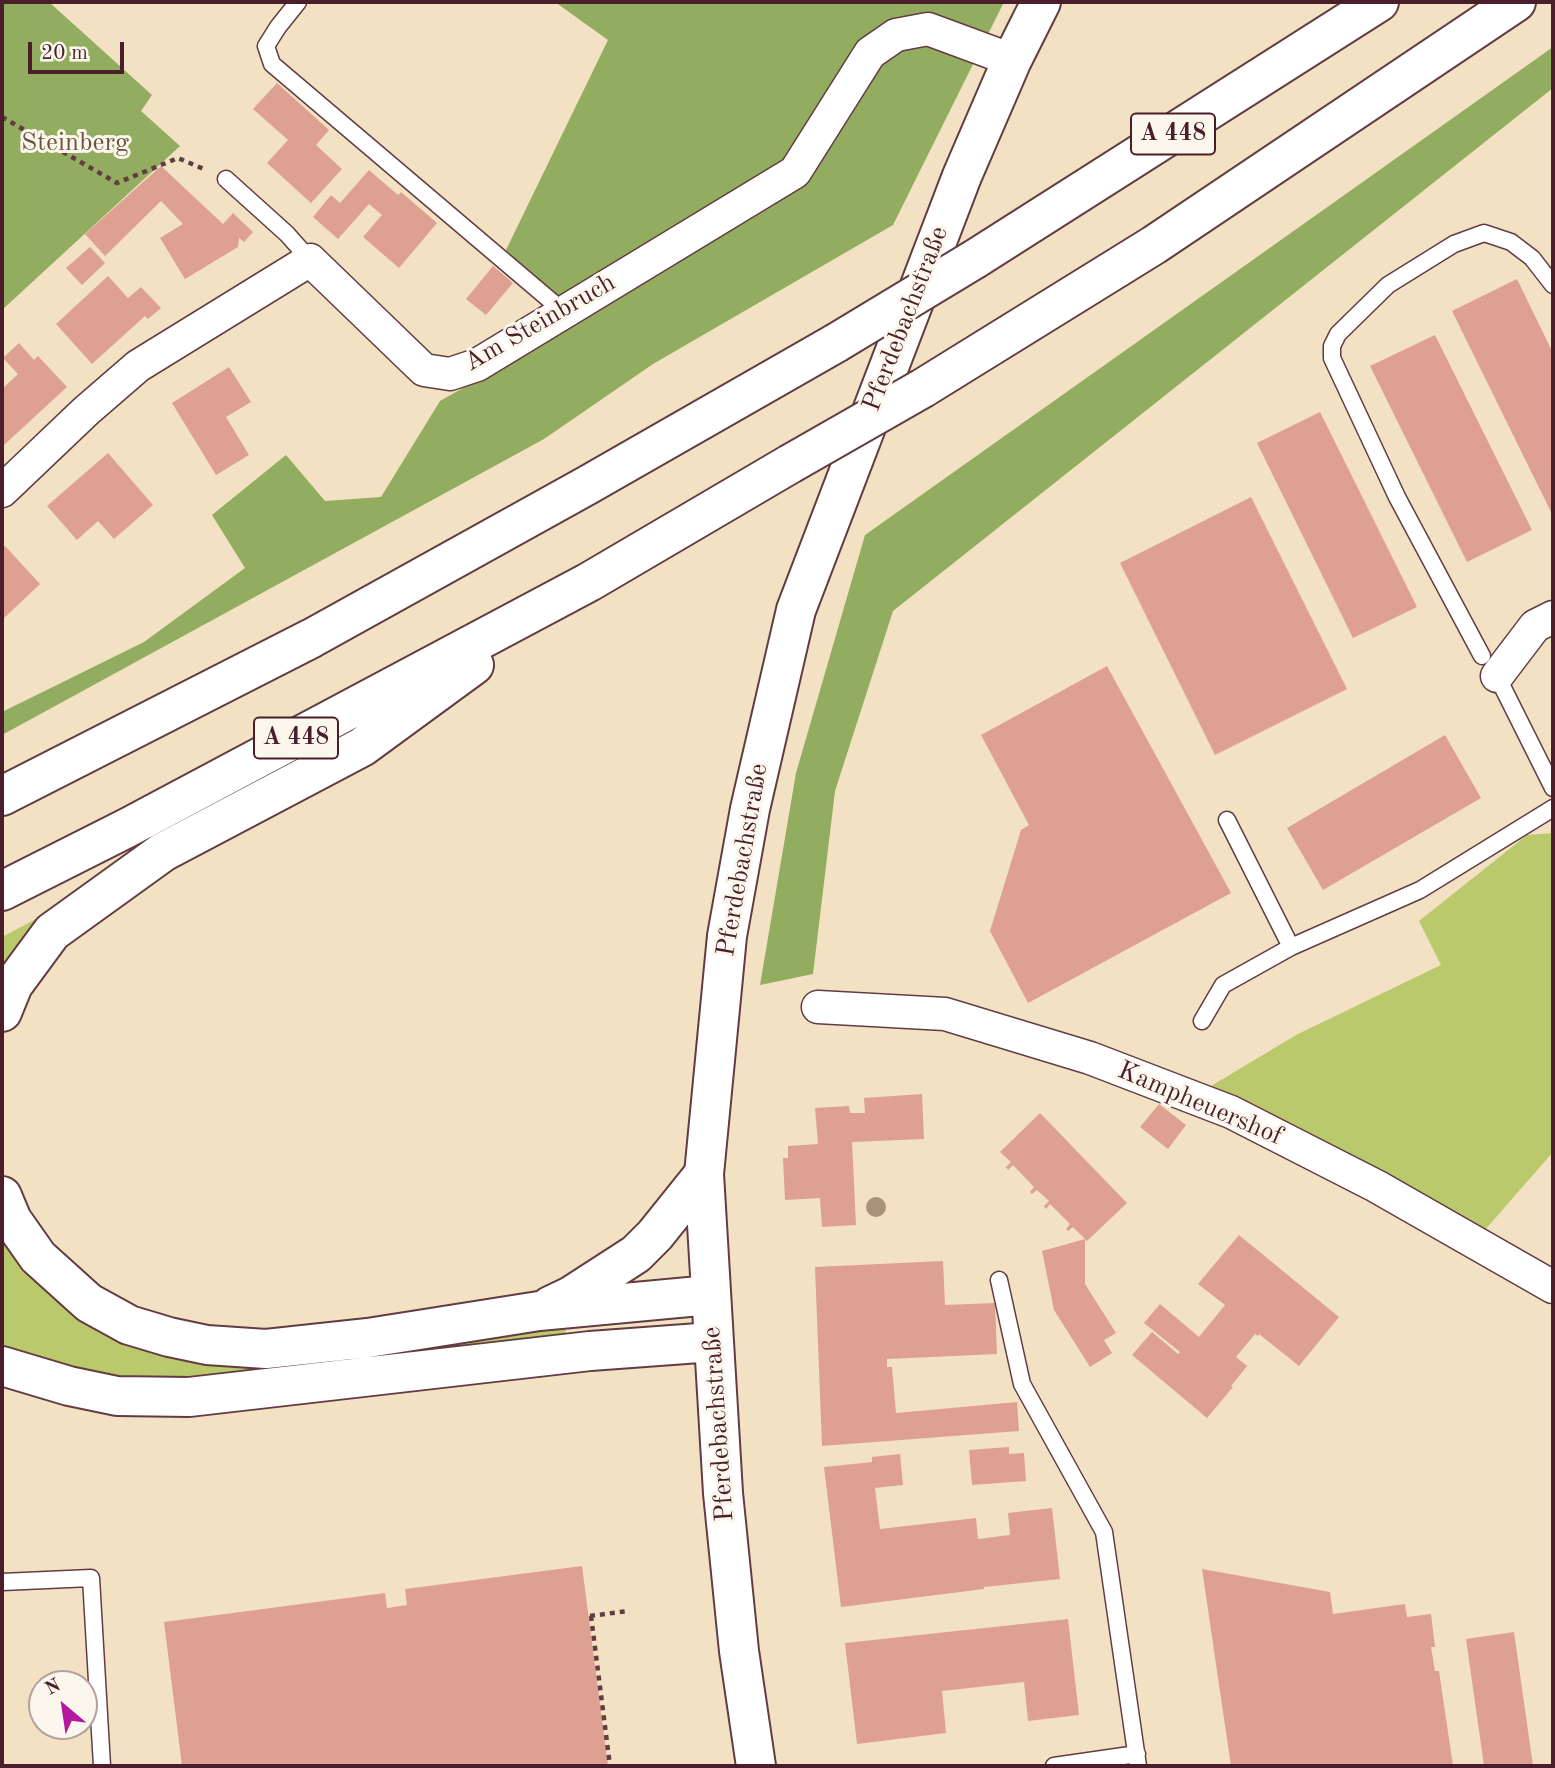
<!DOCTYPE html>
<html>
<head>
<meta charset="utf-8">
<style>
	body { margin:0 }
	#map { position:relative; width:1555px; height:1768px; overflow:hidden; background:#f2e1c3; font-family:"Old Standard TT",serif }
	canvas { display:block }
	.frame { position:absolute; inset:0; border:4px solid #4a1f2b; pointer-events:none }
	.north { position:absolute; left:28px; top:1670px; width:70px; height:70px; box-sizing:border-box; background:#fbf7ec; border:2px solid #b4a19f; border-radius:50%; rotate:331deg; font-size:19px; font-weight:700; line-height:28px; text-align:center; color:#4a1f2b }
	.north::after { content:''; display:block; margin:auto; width:24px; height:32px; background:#b5179e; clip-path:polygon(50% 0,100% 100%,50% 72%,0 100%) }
	.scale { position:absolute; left:28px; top:42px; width:96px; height:32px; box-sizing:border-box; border:4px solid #4a1f2b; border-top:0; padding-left:9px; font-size:21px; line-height:24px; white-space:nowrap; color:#4a1f2b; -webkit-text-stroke:5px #fbf7ec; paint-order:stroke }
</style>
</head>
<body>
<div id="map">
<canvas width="1555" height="1768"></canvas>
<div class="frame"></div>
<div class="north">N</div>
<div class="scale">20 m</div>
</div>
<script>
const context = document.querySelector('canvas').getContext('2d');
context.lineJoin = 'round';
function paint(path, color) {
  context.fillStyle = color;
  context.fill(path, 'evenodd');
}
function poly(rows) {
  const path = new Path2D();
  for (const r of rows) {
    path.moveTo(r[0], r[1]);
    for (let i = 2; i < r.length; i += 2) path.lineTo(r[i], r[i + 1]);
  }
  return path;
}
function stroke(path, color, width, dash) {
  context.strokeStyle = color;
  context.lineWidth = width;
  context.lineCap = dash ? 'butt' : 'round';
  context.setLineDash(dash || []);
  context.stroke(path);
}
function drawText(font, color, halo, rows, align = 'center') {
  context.font = font + ' "Old Standard TT",serif';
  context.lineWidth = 6;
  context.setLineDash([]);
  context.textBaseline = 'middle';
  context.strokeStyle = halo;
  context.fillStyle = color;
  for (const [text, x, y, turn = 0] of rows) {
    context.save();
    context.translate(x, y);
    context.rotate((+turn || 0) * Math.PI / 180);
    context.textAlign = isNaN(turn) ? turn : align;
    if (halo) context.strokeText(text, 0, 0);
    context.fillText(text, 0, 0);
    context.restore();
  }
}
paint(poly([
	[1553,833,1553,1152,1484,1231,1374,1169,1211,1086,1298,1034,1441,965,1419,921,1527,835],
	[38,918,45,924,2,992,2,937],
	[2,1222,124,1334,565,1326,567,1339,187,1386,117,1383,2,1354]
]), '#b9c96b');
paint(poly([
	[2,2,49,2,152,95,141,111,180,146,2,310],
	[555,2,1004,2,893,225,653,364,544,439,2,735,2,712,144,642,245,568,212,515,286,455,325,501,381,497,440,401,580,322,506,250,608,40],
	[1553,47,1553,88,893,611,835,791,813,974,760,985,796,773,865,535]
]), '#92ad5f');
paint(poly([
	[277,83,329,130,316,145,342,169,311,203,267,163,288,140,253,109],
	[161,166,223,224,233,213,253,232,244,242,239,238,238,247,185,279,160,238,183,224,161,201,105,256,85,234],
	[369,170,398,195,401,192,437,223,399,268,363,237,382,215,369,204,338,239,313,217,331,195,340,203],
	[90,247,105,263,82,285,66,268],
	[493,266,513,283,486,315,466,299],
	[108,276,128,298,141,287,161,308,148,319,145,316,92,364,56,324],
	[1517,279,1553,353,1553,516,1452,311],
	[1435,335,1532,530,1467,562,1370,366],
	[19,343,34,360,38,356,67,387,4,445,2,442,2,389,18,374,3,358],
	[229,367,251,402,226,417,249,455,216,475,172,403],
	[1320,412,1417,607,1353,638,1257,443],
	[108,453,153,505,114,539,98,521,77,540,47,506],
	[1251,497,1347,689,1215,755,1120,563],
	[5,546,40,584,2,620,2,549],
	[1107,666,1231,893,1028,1003,990,931,1021,830,1029,825,981,735],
	[1445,735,1481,798,1323,890,1287,828],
	[922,1094,924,1139,852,1142,856,1225,822,1227,820,1198,785,1200,783,1158,788,1158,788,1146,818,1144,815,1108,849,1106,850,1113,865,1113,864,1098],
	[1159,1104,1186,1125,1168,1149,1140,1127],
	[1040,1113,1127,1203,1087,1241,1073,1227,1068,1231,1066,1229,1070,1224,1050,1204,1046,1209,1044,1206,1049,1201,1037,1190,1032,1194,1030,1192,1034,1187,1013,1165,1008,1170,1006,1167,1011,1162,1000,1152],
	[1239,1235,1339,1317,1299,1366,1259,1334,1258,1336,1255,1334,1236,1357,1247,1366,1231,1386,1233,1387,1207,1418,1132,1355,1152,1332,1178,1354,1180,1352,1144,1323,1160,1304,1199,1337,1225,1305,1198,1284],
	[1085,1239,1085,1284,1116,1333,1104,1340,1112,1353,1090,1367,1054,1310,1042,1251],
	[943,1261,945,1305,995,1303,997,1354,887,1359,887,1367,892,1367,896,1413,1017,1402,1019,1431,822,1446,815,1267],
	[1009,1447,1009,1454,1024,1453,1026,1481,972,1485,969,1450],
	[900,1454,903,1485,875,1488,880,1529,976,1518,978,1539,1010,1535,1008,1513,1052,1508,1060,1579,984,1587,984,1589,841,1607,824,1467,872,1462,872,1457],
	[582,1566,608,1766,182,1766,164,1622,385,1593,387,1608,407,1605,405,1589],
	[1202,1569,1330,1592,1333,1614,1405,1604,1407,1617,1431,1614,1435,1647,1431,1647,1435,1671,1439,1671,1453,1766,1231,1766],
	[1068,1619,1079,1715,1028,1721,1024,1682,942,1691,946,1733,857,1744,845,1643],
	[1514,1632,1533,1766,1484,1766,1466,1639]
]), '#dea191');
const service = poly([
	[298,2,278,27,266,46,272,64,564,312],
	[226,179,287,234,310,260],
	[1482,656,1397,497,1332,358,1332,346,1338,334,1388,285,1454,244,1484,233,1511,242,1532,258,1553,285],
	[1497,676,1553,788],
	[1227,820,1291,947,1420,890,1553,808],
	[1202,1021,1223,985,1291,947],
	[999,1280,1022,1384,1104,1532,1138,1766],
	[2,1582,91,1578,102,1766],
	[1054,1766,1137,1754]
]);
const minor = poly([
	[2,491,86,411,138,366,310,260,424,370,450,374,477,365,795,172,870,53,896,35,928,29,1012,60],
	[1497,676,1535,626,1553,617],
	[818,1007,945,1014,1090,1058,1231,1112,1376,1186,1553,1287]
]);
const secondary = poly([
	[756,1766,739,1651,723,1493,704,1174,727,936,750,809,796,610,962,176,1012,60,1041,2]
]);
const motorway = poly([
	[975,259,1379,2],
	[923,388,1154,245,1516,2],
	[2,796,312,638,586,486,836,343],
	[2,891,127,828,589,582,790,464],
	[2,1012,13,985,52,932,163,852,362,747,474,665],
	[2,1196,12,1220,38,1257,89,1303,129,1325,169,1337,207,1345,266,1349,368,1338,539,1311,710,1295],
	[550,1306,571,1296,636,1254,655,1235,704,1174],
	[2,1366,69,1386,117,1396,189,1397,590,1351,713,1342]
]);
stroke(service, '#633c42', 19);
stroke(minor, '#633c42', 35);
stroke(secondary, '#633c42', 42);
stroke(motorway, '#633c42', 42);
stroke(poly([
	[2,117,117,183,178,158,206,170],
	[590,1616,628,1611],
	[591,1616,610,1766]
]), '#633c42', 4.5, [5, 5]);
stroke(service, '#fff', 16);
stroke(minor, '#fff', 32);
stroke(secondary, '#fff', 38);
stroke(motorway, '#fff', 38);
const motorwayBridge = poly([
	[836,343,975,259],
	[790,464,923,388]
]);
stroke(motorwayBridge, '#633c42', 42, []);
stroke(motorwayBridge, '#fff', 38);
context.fillStyle = '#a8927a';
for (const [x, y] of [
	[876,1207]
]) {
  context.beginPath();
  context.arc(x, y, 10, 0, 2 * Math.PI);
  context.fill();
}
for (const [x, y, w] of [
	[1173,134,84],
	[296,738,84]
]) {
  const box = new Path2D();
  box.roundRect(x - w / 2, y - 20.5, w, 41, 5);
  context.fillStyle = '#fbf7ec';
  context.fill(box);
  stroke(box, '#4a1f2b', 2);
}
drawText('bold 24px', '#4a1f2b', null, [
	["A 448",1173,134],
	["A 448",296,738]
]);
drawText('26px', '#6b523e', '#fbf7ec', [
	["Steinberg",75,143]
]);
drawText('26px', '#4a1f2b', '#fbf7ec', [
	["Pferdebachstraße",906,319,-69],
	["Am Steinbruch",540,323,-30],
	["Pferdebachstraße",743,860,-80],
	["Kampheuershof",1200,1104,23],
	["Pferdebachstraße",719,1424,-94]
]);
</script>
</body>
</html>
